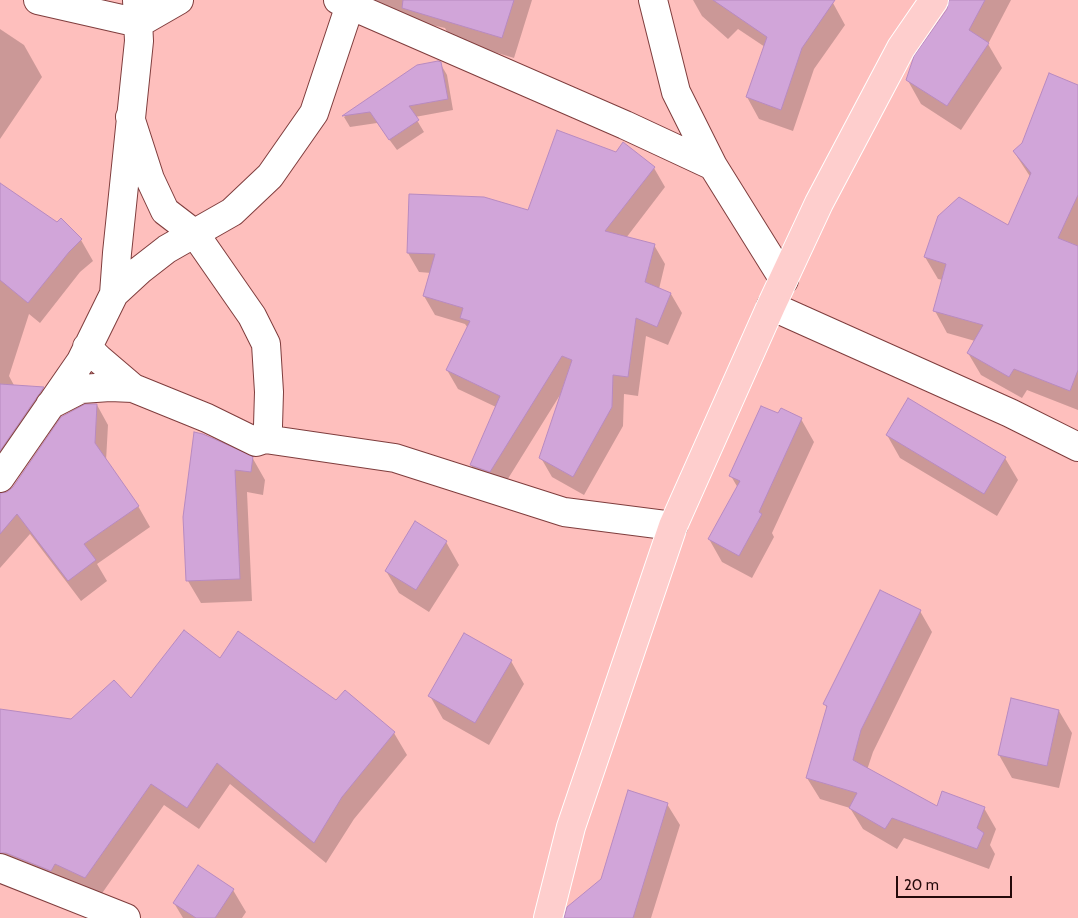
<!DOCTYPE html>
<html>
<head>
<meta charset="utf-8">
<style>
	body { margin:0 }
	#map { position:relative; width:1078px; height:918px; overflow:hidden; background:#febfbd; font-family:Cabin,sans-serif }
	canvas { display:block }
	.scale { position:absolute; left:896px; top:876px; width:116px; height:22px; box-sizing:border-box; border:2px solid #24090a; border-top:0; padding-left:6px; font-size:15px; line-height:18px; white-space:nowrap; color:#24090a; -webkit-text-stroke:4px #febfbd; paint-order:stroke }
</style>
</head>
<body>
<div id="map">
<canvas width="1078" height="918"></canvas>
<div class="scale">20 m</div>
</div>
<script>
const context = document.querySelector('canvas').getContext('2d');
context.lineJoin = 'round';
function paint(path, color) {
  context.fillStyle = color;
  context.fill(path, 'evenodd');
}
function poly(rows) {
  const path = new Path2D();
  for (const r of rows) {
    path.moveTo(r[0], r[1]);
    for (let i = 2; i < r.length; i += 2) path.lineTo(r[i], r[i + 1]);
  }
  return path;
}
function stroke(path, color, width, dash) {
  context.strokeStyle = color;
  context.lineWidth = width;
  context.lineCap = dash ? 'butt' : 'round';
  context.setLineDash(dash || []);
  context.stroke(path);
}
paint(poly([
	[374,0,532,0,514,58,451,39,445,28,382,14],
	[693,0,828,0,833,3,845,25,814,69,793,131,759,119,747,97,765,47,738,29,728,39,702,16],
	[947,0,1011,0,988,44,1002,68,961,130,921,104,907,79,948,9,950,4],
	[0,29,24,45,42,77,0,139],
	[440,63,447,75,453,110,415,117,424,132,397,150,377,123,350,127,344,117,418,66],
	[1078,86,1078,410,1027,390,1022,398,981,375,968,353,975,341,947,333,935,311,943,280,938,279,925,257,1009,227,1031,178,1014,152],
	[654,168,665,187,626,238,654,245,665,264,659,289,671,294,682,313,668,345,646,336,638,396,624,394,623,426,584,495,552,477,541,458,560,395,501,490,482,484,471,465,496,407,458,389,447,370,468,328,465,324,435,315,424,296,431,273,419,272,408,253,410,195,529,211],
	[0,185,57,224,61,220,81,240,93,261,80,272,40,323,29,314,9,376,15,387,43,388,55,408,0,488],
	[97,405,108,425,106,461,138,506,150,527,97,564,107,581,81,601,30,534,0,568,0,494,8,493],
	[801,419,814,442,772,533,774,537,752,578,722,562,709,539,738,488,731,476],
	[195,434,252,457,265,480,263,495,247,492,252,601,201,603,188,581],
	[887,435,1005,458,1018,480,997,516,900,458],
	[446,542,459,565,429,612,399,593,386,571],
	[920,611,932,632,873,752,867,770,937,808,984,808,996,829,990,845,995,854,989,869,904,838,897,849,863,829,850,808,820,799,807,778,827,709,825,704],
	[220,660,336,702,345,692,394,733,407,755,354,819,326,863,230,784,199,829,164,805,98,899,0,877,0,710,72,720,131,699],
	[511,661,524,684,489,745,443,719,430,696],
	[1059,711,1072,733,1059,788,1012,778,999,755],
	[667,804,680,825,651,918,565,918,602,880],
	[233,890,246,912,242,918,183,918,174,903]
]), '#0003');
const building = poly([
	[403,0,514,0,502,38,402,8,403,0],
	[713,0,835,0,802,48,781,110,746,97,767,37,713,0],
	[949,0,985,0,969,30,989,43,947,106,906,80,914,56,947,9,949,0],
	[438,61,441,62,448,99,409,106,419,120,389,140,370,112,342,116,417,65,438,61],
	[1049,73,1078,85,1078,195,1058,238,1078,246,1078,370,1070,391,1014,369,1009,377,967,353,983,325,933,311,946,264,924,257,938,216,959,197,1008,225,1031,173,1013,151,1022,143,1049,73],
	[557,130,616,152,623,142,655,167,605,231,655,244,645,282,671,293,657,327,636,318,628,377,613,375,612,407,573,477,539,458,572,360,562,356,490,472,470,465,500,396,446,370,470,321,460,318,463,308,423,296,435,254,407,253,409,194,484,197,528,210,557,130],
	[0,183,57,222,61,218,82,239,69,252,28,303,0,280,0,183],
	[0,384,44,387,0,451,0,384],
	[908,398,1006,457,984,494,886,435,908,398],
	[85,404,97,404,95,443,139,506,84,544,96,560,68,581,17,514,0,534,0,493,7,492,13,487,61,417,85,404],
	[761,406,778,413,781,408,802,418,759,512,762,514,739,556,708,539,740,481,729,476,761,406],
	[194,432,203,434,253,456,251,472,235,470,240,579,186,581,183,517,194,432],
	[415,521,447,541,416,590,385,571,415,521],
	[880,590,921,610,861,730,853,760,937,806,942,791,985,807,977,828,984,833,977,849,892,818,885,829,849,808,857,793,806,778,827,706,823,704,880,590],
	[184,630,220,658,238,631,336,700,345,690,395,732,342,797,314,843,217,763,187,808,151,784,85,878,55,864,51,871,6,853,0,853,0,709,71,719,114,680,131,698,184,630],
	[464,633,512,660,475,723,428,696,464,633],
	[1011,698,1059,710,1047,766,998,755,1011,698],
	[628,790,668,803,633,918,564,918,567,907,601,879,628,790],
	[198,865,234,889,215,918,196,918,173,903,198,865]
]);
paint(building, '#d1a5d9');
stroke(building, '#b88ac0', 1);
const minor = poly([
	[38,0,139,23,179,0],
	[338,0,625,125,713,166],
	[653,0,676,92,713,166,784,280],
	[130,117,150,179,165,211,195,234,252,316,266,344,269,392,268,426,265,439],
	[114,294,117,253,139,41,137,0],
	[771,306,1010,413,1078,447],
	[87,347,99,359,133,388],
	[50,405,81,389,110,387,133,388,207,418,256,442,265,439,395,458,564,512,673,526],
	[0,478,81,361,114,294,140,270,167,249,232,212,270,176,314,113,350,5],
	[0,868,126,918]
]);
const major = poly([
	[548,918,571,827,673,526,771,306,819,203,901,48,934,0]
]);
stroke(minor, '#7f3d3d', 30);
stroke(major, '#fff', 30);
stroke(minor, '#fff', 28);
stroke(major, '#fececd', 28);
</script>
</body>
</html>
